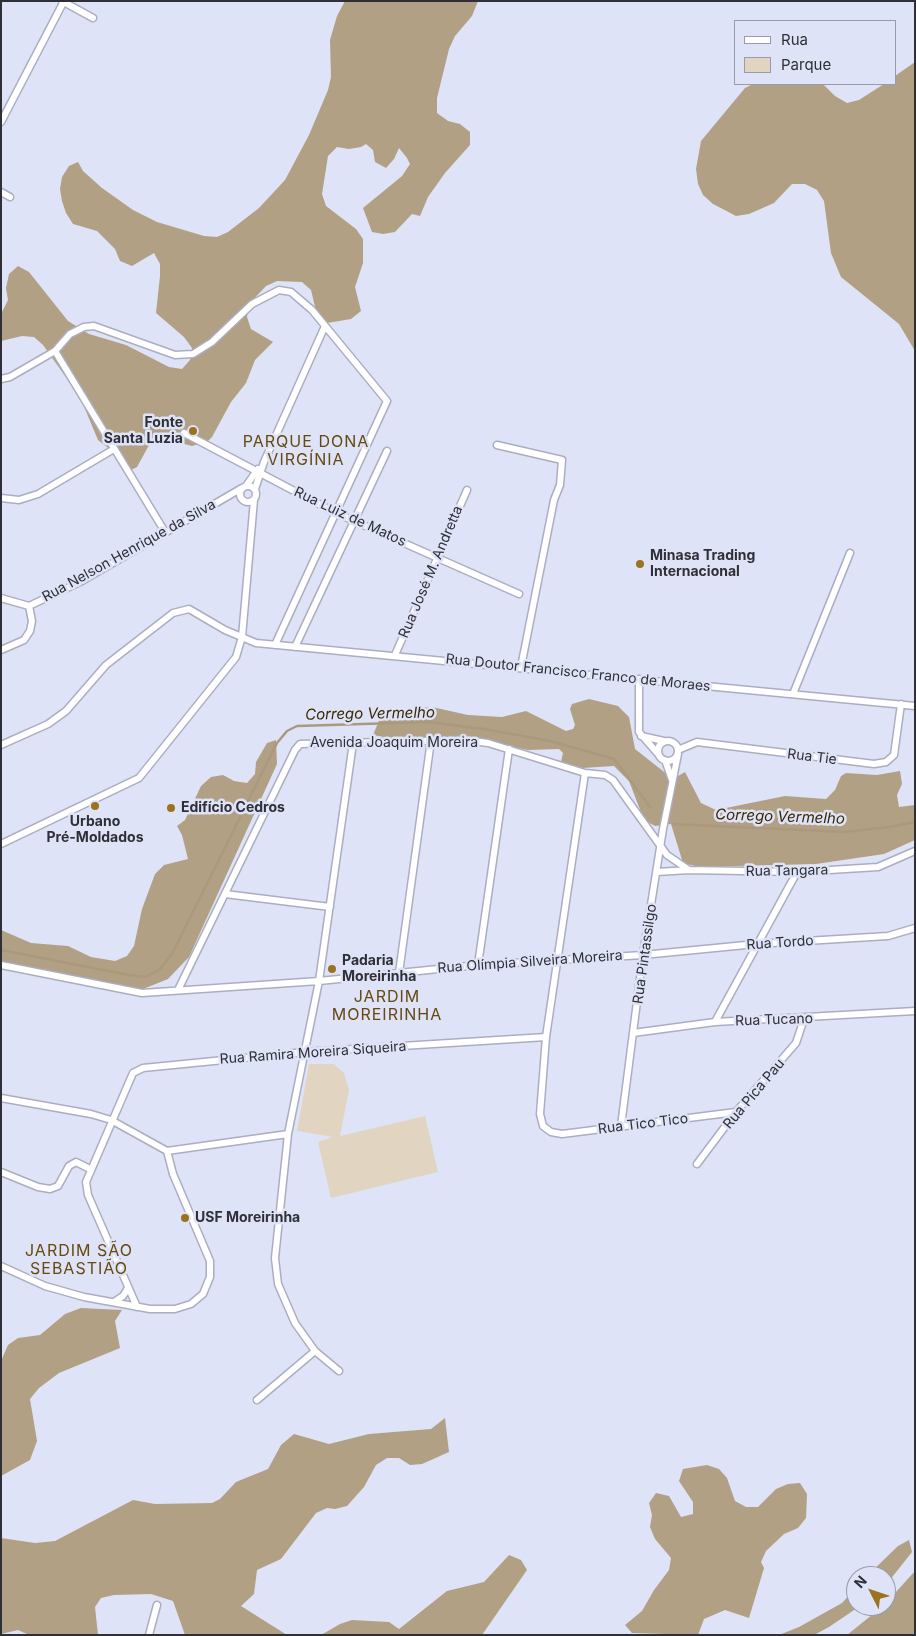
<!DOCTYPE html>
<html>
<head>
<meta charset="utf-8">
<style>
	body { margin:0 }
	#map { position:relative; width:916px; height:1636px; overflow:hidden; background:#dfe3f7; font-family:Inter,sans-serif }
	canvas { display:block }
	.frame { position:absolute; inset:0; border:2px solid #2e2f37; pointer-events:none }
	.legend { position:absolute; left:734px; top:20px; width:162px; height:65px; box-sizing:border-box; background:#dfe3f7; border:1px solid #989baa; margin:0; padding:6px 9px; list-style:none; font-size:15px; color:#2e2f37 }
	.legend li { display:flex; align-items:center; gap:10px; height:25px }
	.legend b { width:25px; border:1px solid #989baa }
	.north { position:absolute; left:846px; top:1566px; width:50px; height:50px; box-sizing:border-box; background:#dfe3f7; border:1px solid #989baa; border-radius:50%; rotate:311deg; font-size:14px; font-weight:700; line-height:20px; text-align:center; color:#2e2f37 }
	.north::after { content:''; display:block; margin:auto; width:18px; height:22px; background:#9b721f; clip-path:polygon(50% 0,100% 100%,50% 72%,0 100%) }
</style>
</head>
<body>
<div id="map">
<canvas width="916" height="1636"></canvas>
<div class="frame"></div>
<ul class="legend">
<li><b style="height:6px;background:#fff"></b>Rua</li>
<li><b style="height:14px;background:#e1d5c1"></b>Parque</li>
</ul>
<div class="north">N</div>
</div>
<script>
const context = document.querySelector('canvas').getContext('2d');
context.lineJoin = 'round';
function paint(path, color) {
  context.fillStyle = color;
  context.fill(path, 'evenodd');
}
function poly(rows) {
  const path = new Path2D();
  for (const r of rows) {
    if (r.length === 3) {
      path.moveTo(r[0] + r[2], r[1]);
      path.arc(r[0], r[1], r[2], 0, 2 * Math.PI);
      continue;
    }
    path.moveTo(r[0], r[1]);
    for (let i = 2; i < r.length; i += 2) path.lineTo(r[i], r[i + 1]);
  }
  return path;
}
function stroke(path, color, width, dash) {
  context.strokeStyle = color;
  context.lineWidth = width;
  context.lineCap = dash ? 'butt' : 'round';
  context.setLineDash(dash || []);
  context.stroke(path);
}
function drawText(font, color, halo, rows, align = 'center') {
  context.font = font + ' Inter,sans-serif';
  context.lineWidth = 5;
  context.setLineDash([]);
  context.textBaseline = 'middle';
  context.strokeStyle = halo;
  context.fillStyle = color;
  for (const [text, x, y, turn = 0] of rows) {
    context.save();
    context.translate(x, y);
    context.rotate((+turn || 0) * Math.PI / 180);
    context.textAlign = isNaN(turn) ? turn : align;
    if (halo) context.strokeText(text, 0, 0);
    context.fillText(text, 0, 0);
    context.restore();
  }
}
paint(poly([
	[309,1064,334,1064,344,1073,349,1090,340,1136,425,1116,438,1172,331,1198,318,1142,333,1137,297,1131]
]), '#e1d5c1');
paint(poly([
	[345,1,478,1,472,16,455,36,449,49,437,98,437,113,448,121,460,124,470,132,470,145,445,173,428,197,420,216,412,214,395,232,383,234,372,232,363,208,402,176,410,164,407,158,399,148,394,159,386,168,375,162,373,150,366,144,361,147,349,149,337,147,328,156,322,194,326,206,356,229,363,239,363,263,355,287,361,311,351,319,327,323,317,315,311,290,302,282,277,281,266,286,249,304,247,317,251,329,273,342,255,360,246,383,231,402,212,437,208,441,192,446,154,436,137,467,131,470,112,451,98,440,80,397,43,345,34,337,22,336,1,341,1,314,8,300,6,288,9,274,18,266,29,272,68,321,89,334,126,345,169,367,182,369,190,360,192,348,184,337,156,313,160,276,160,264,154,253,132,266,120,261,115,249,97,231,73,224,66,213,62,201,60,189,62,177,69,166,78,162,83,171,102,188,133,210,157,222,204,236,217,237,228,232,259,208,285,180,309,135,328,90,331,77,330,40,337,16],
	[915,62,915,351,899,324,841,277,831,253,824,201,817,190,805,184,792,184,774,203,749,214,736,216,713,204,703,195,698,184,696,169,701,141,745,88,753,84,823,84,835,96,847,103,859,100,884,84,895,84,895,76],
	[589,699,618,706,629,717,635,749,673,779,685,772,701,803,716,810,785,796,826,799,835,790,841,776,846,773,877,775,900,771,902,784,897,795,899,807,915,805,915,840,884,854,816,864,699,867,683,863,671,824,655,826,644,820,629,781,614,766,567,769,560,766,563,753,559,749,528,750,468,738,411,742,373,735,383,711,432,707,468,715,502,717,526,711,566,731,573,729,575,725,570,709,572,704],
	[276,740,277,764,189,957,168,979,138,991,119,985,94,982,56,973,1,968,1,930,31,943,68,946,91,957,115,961,127,956,134,946,142,909,155,874,164,865,188,859,182,835,177,826,185,820,201,786,211,777,223,775,234,781,247,783,255,774,256,762,267,743],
	[81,1308,122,1310,115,1321,120,1348,59,1373,39,1388,30,1399,37,1441,30,1460,1,1476,1,1361,8,1345,18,1338,40,1335,65,1314],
	[445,1418,449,1452,422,1464,410,1465,399,1458,387,1458,376,1465,364,1487,347,1506,335,1509,327,1508,316,1513,281,1559,257,1570,254,1594,241,1606,287,1635,185,1635,173,1601,151,1594,114,1595,101,1598,95,1607,98,1635,29,1635,18,1630,1,1634,1,1538,35,1543,55,1541,133,1500,155,1504,212,1503,220,1499,236,1482,268,1469,281,1445,294,1434,329,1444,369,1434,431,1429],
	[707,1465,719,1469,727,1478,735,1501,746,1507,758,1507,776,1489,788,1484,800,1483,807,1494,806,1518,798,1528,784,1534,766,1551,761,1562,764,1568,749,1618,725,1610,704,1619,698,1635,632,1633,625,1625,642,1611,654,1590,669,1570,671,1558,655,1539,650,1527,652,1515,649,1503,656,1493,669,1496,681,1517,693,1514,693,1502,679,1481,683,1469],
	[909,1540,912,1552,889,1581,886,1584,886,1576,867,1576,898,1546],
	[509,1555,521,1560,527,1570,482,1635,321,1635,340,1624,352,1620,389,1622,399,1629,447,1591,484,1582],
	[915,1571,915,1635,847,1635,883,1606,886,1606,886,1603],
	[856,1588,856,1606,860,1606,829,1627,814,1635,779,1635,799,1627,842,1603]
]), '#b1a084');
stroke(poly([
	[673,824,844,832,890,827,915,822],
	[1,950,129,975,146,977,160,969,172,954,277,743,287,731,297,726,428,722,484,729,550,741,614,759,650,807]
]), '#aa997d', 2.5);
const minor = poly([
	[62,1,93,18],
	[1,122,64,1],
	[1,192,10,197],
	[55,351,165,532],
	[1,379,10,377,55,351,70,334,84,327,94,326,175,355,193,354,212,342,252,304,279,290,291,292,312,310,387,401,275,645],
	[184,433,336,513,519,594],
	[497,445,562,460,560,485,554,500,521,667],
	[248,494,8],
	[246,486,258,469],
	[255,489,264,462,325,326],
	[1,498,19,500,38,494,114,449],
	[1,598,29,606],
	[29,606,80,582,242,488],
	[295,647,387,451],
	[1,650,24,640,30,631,32,621,29,606],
	[395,655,467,490],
	[639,679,639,732,659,755],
	[793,694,850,553],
	[641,736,664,741],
	[668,751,10],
	[1,745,48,724,66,711,106,665,173,613,189,609,225,630,256,643,915,706],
	[678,750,697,742,874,764,886,762,894,755,901,704],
	[665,760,672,780],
	[585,773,546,1037,540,1114,543,1126,551,1132,562,1134,736,1112],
	[1,844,139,778,236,657,242,637,254,500],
	[657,872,689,870,797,872,878,867,915,851],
	[225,894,330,907],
	[1,965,142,993,319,981,478,965,643,955,756,944,888,936,915,928],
	[478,965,509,749],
	[399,973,431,740],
	[178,990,295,750,300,744,465,740,488,743,585,773,605,775,613,780,667,855,689,870],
	[715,1022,797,872],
	[633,1033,715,1022,915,1011],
	[1,1098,91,1114,111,1120,167,1151],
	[621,1126,643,955,663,829,678,754],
	[167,1151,288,1134],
	[697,1164,736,1112,796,1043,804,1019],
	[1,1172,38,1187,50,1189,58,1186,69,1166,76,1162,90,1169],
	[1,1266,45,1286,84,1297,150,1309,175,1309,191,1304,203,1294,210,1277,210,1261,173,1174,167,1151],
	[114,1302,123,1296,128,1288],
	[137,1307,88,1195,86,1182,133,1073,143,1068,305,1052,546,1037],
	[339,1371,315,1351,295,1323,278,1284,275,1258,288,1134,319,981,353,743],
	[257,1400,315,1351],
	[149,1635,157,1605]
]);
stroke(minor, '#abaec1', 9);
stroke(minor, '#fff', 6);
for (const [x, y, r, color] of [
	[193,431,5,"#9b721f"],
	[640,564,5,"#9b721f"],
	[95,806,5,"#9b721f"],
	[171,808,5,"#9b721f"],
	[332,969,5,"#9b721f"],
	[185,1218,5,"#9b721f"]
]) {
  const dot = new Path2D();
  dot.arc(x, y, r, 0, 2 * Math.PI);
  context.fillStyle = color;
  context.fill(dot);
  stroke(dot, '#dfe3f7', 2);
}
drawText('bold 14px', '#2e2f37', '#dfe3f7', [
	["Fonte",183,423,"right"],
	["Santa Luzia",183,439,"right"],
	["Minasa Trading",650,556],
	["Internacional",650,572],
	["Edifício Cedros",181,808],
	["Urbano",95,822,"center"],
	["Pré-Moldados",95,838,"center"],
	["Padaria",342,961],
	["Moreirinha",342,977],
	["USF Moreirinha",195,1218]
], 'left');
drawText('14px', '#2e2f37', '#dfe3f7', [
	["Rua Luiz de Matos",350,517,25],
	["Rua Nelson Henrique da Silva",129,551,-29],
	["Rua José M. Andretta",431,572,-67],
	["Rua Doutor Francisco Franco de Moraes",578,673,6],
	["Avenida Joaquim Moreira",394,743],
	["Rua Tie",812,757,7],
	["Rua Tangara",787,871,-1],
	["Rua Tordo",780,943,-4],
	["Rua Pintassilgo",645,954,-82],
	["Rua Olímpia Silveira Moreira",530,962,-4],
	["Rua Tucano",774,1020,-2],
	["Rua Ramira Moreira Siqueira",313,1053,-4],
	["Rua Pica Pau",754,1094,-50],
	["Rua Tico Tico",643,1124,-7]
]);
drawText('italic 15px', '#392700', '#dfe3f7', [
	["Corrego Vermelho",370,714,-1],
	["Corrego Vermelho",780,817,2]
]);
context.letterSpacing = '1px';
drawText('16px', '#654910', '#dfe3f7', [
	["PARQUE DONA",306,442],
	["VIRGÍNIA",306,460],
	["JARDIM",387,997],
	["MOREIRINHA",387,1015],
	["JARDIM SÃO",79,1251],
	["SEBASTIÃO",79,1269]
]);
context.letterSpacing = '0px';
</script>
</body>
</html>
